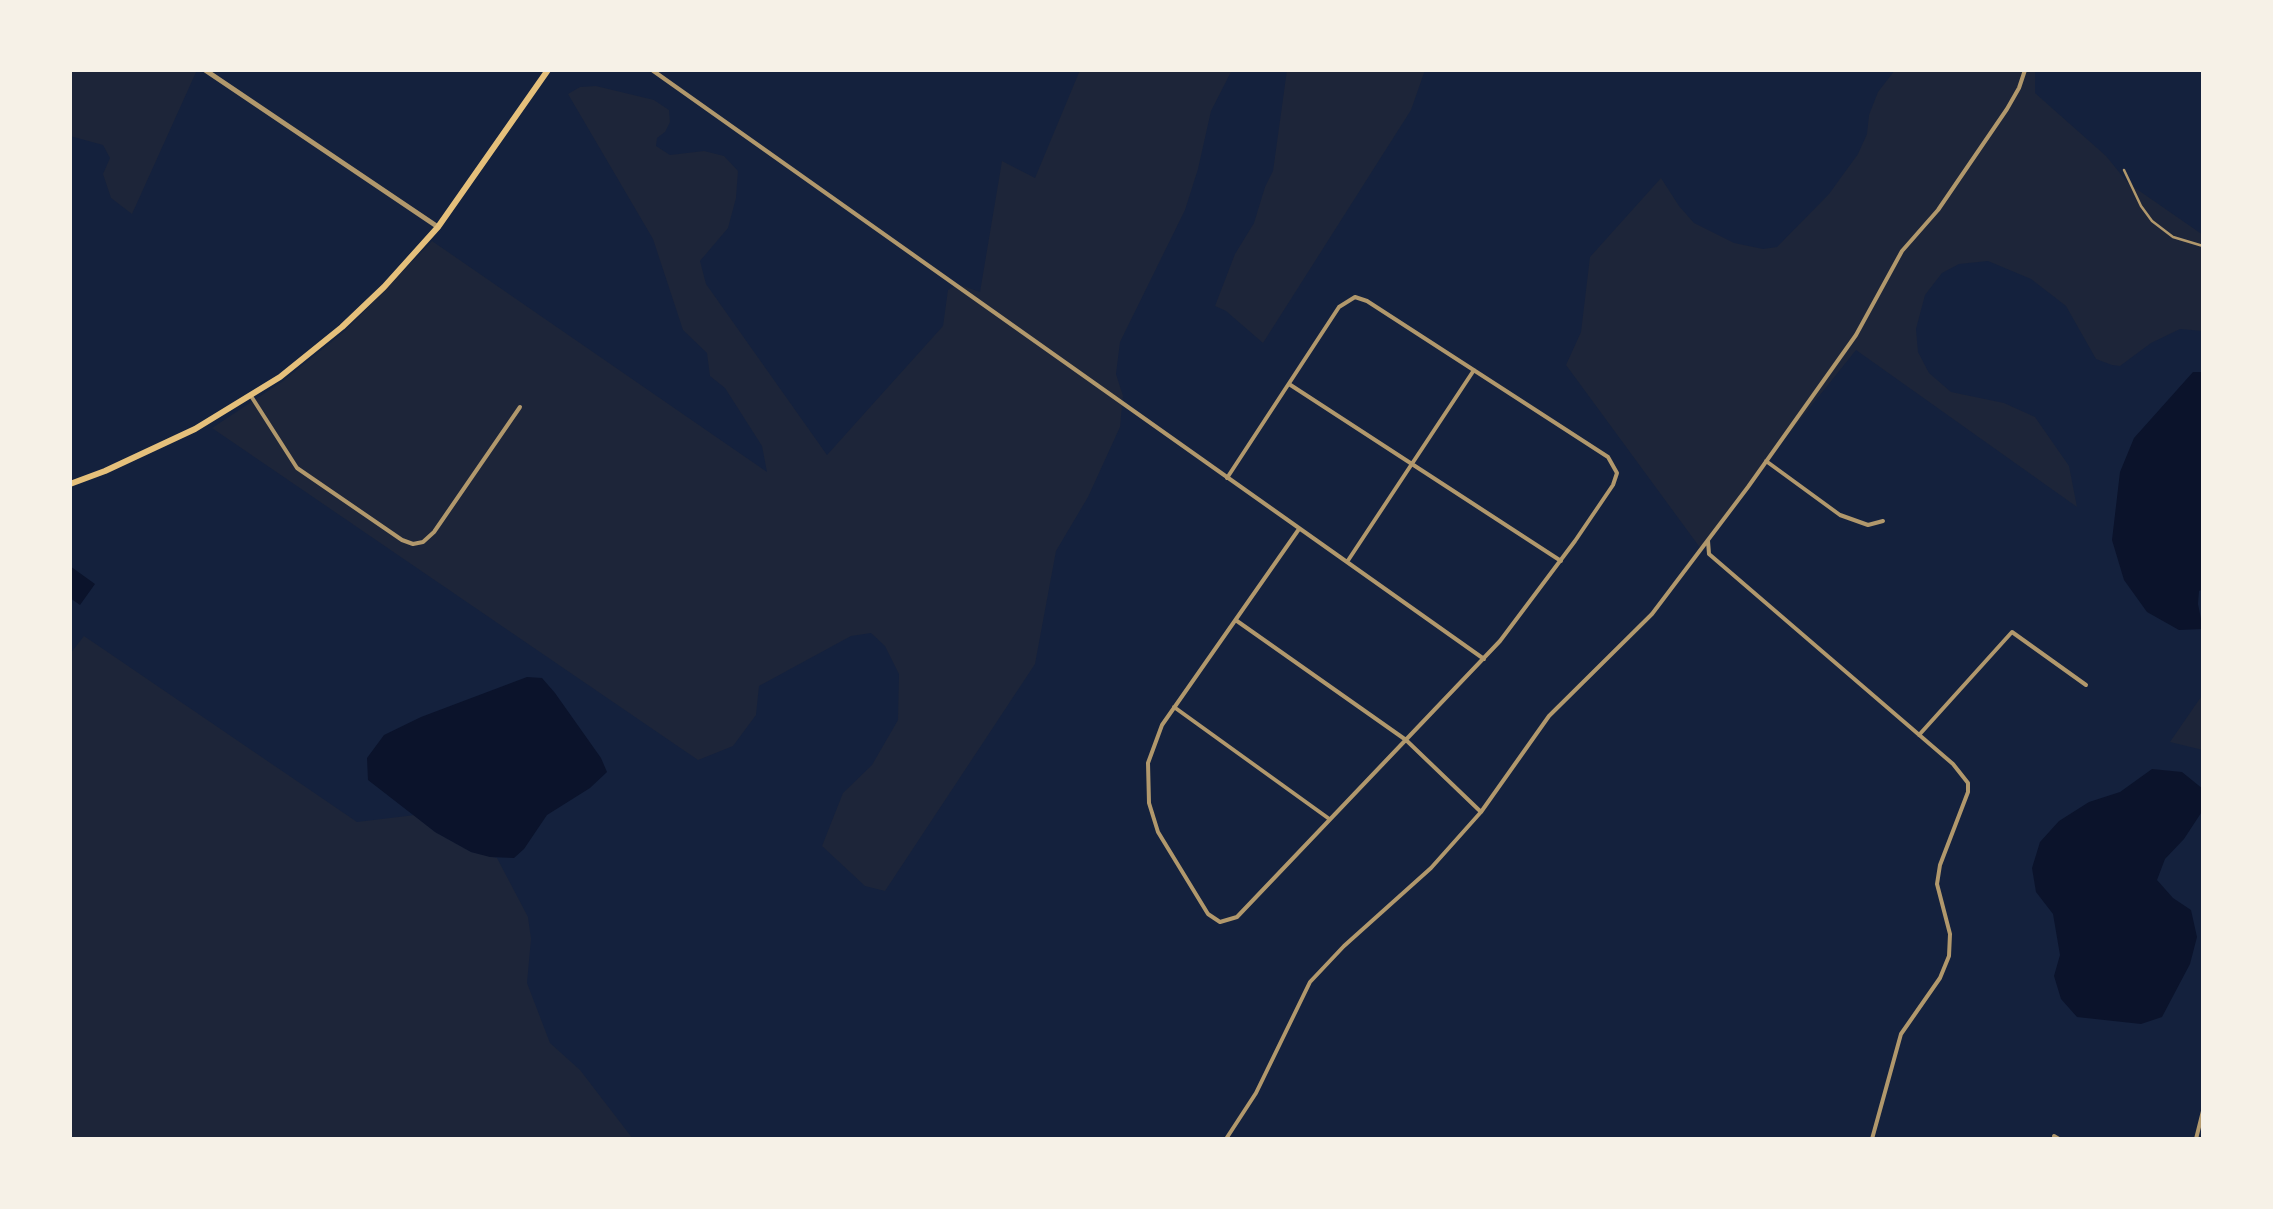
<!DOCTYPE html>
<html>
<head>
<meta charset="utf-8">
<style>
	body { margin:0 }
	#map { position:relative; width:2273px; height:1209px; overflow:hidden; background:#14213d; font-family:"Work Sans",sans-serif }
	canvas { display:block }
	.frame { position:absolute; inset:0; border:72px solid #f6f1e7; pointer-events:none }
</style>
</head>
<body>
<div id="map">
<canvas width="2273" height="1209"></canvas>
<div class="frame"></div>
</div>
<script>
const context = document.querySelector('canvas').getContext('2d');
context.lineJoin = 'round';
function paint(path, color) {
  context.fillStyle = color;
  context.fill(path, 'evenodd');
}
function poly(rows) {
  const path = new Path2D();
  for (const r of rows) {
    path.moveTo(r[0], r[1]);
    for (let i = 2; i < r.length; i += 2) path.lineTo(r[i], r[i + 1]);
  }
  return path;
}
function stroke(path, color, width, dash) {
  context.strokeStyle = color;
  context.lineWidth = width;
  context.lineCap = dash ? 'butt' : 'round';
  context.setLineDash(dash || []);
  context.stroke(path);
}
paint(poly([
	[70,70,197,70,132,214,111,198,103,174,110,158,103,145,70,136],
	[1080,70,1232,70,1211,111,1198,169,1185,210,1120,342,1116,374,1123,396,1120,427,1088,497,1056,551,1035,664,885,891,865,886,822,846,843,793,872,765,898,720,899,674,885,646,871,633,851,636,759,686,756,715,733,746,698,760,212,428,283,381,346,330,432,241,767,472,762,446,725,388,710,376,707,353,683,330,653,239,568,94,580,87,596,86,654,100,669,110,670,122,665,132,657,138,656,146,670,155,704,151,724,156,738,171,736,198,728,228,700,261,706,284,827,455,943,326,948,290,957,284,980,292,1002,161,1035,178],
	[1287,70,1425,70,1411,110,1263,343,1226,311,1215,306,1235,254,1254,223,1265,187,1273,171],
	[1895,70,2035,70,2035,93,2106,156,2128,183,2203,235,2203,331,2180,329,2151,343,2120,366,2112,365,2096,359,2066,306,2031,279,1988,261,1959,264,1942,273,1925,295,1916,329,1918,352,1929,373,1951,392,2004,403,2035,417,2069,466,2077,507,1856,350,1731,506,1701,549,1566,365,1581,332,1590,257,1661,178,1679,206,1694,223,1734,243,1763,249,1777,247,1829,194,1858,154,1867,134,1869,115,1878,92],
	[84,636,357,822,415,815,435,832,471,852,497,858,528,917,531,939,527,983,550,1043,580,1070,633,1139,70,1139,70,654],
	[2203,694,2203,750,2170,742]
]), '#1d2539');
paint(poly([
	[2193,372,2203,372,2203,589,2199,591,2198,604,2203,629,2179,630,2147,612,2124,580,2112,540,2120,472,2134,438],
	[70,566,95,584,80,605,70,598],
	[527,677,542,678,555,693,601,758,607,772,590,788,547,815,524,849,514,858,490,857,471,852,435,832,368,780,367,758,384,735,421,717],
	[2152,769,2182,772,2203,789,2203,810,2184,839,2165,859,2157,880,2173,898,2191,910,2197,937,2190,964,2162,1017,2141,1024,2077,1017,2061,999,2054,976,2060,955,2053,914,2036,892,2032,868,2040,842,2059,821,2089,802,2120,792]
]), '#0b132b');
stroke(poly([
	[2124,170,2141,206,2152,221,2173,237,2203,246]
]), '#b1986c', 2.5);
stroke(poly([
	[652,70,1484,659],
	[1289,384,1561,561],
	[251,396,297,468,402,540,413,544,423,542,434,532,520,407],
	[1766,461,1840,515,1868,525,1883,521],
	[1227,478,1339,307,1355,297,1367,301,1608,457,1617,473,1613,485,1575,541,1500,641,1237,917,1220,922,1208,914,1158,832,1149,803,1148,763,1162,725,1299,529],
	[1708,541,1709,554,1953,764,1968,783,1968,792,1940,865,1937,884,1950,934,1949,956,1940,978,1901,1034,1872,1139],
	[1347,562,1474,370],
	[1237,621,1406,740,1481,812],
	[1174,707,1328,818],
	[1919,735,2012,632,2086,685],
	[2054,1136,2059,1139],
	[1226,1139,1256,1093,1310,982,1344,946,1431,868,1481,812,1549,716,1652,614,1748,487,1856,335,1902,251,1938,210,2007,109,2019,88,2025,70],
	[2196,1139,2203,1111]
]), '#b1986c', 4);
stroke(poly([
	[205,70,438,227]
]), '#b1986c', 5);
stroke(poly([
	[70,484,105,471,195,429,280,377,342,327,384,287,438,227,548,70]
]), '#e5c07b', 6);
</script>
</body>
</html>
